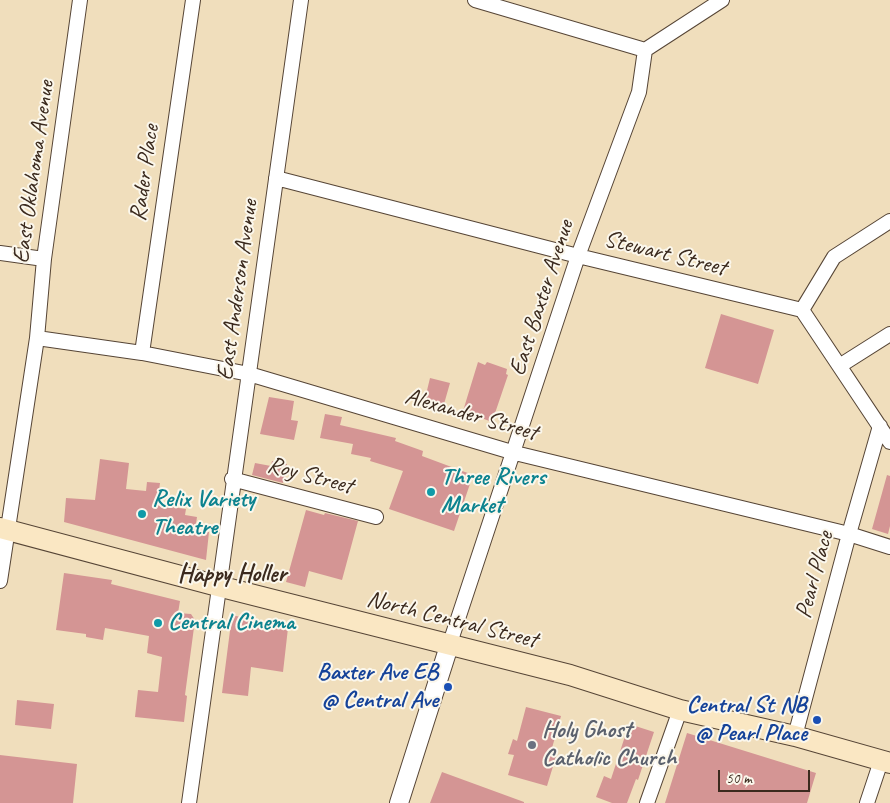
<!DOCTYPE html>
<html>
<head>
<meta charset="utf-8">
<style>
	body { margin:0 }
	#map { position:relative; width:890px; height:803px; overflow:hidden; background:#f0debc; font-family:Caveat,sans-serif }
	canvas { display:block }
	.scale { position:absolute; left:718px; top:770px; width:92px; height:22px; box-sizing:border-box; border:2px solid #3b2a1e; border-top:0; padding-left:6px; font-size:15px; line-height:18px; white-space:nowrap; color:#3b2a1e; -webkit-text-stroke:4px #fbf7ec; paint-order:stroke }
</style>
</head>
<body>
<div id="map">
<canvas width="890" height="803"></canvas>
<div class="scale">50 m</div>
</div>
<script>
const context = document.querySelector('canvas').getContext('2d');
context.lineJoin = 'round';
function paint(path, color) {
  context.fillStyle = color;
  context.fill(path, 'evenodd');
}
function poly(rows) {
  const path = new Path2D();
  for (const r of rows) {
    path.moveTo(r[0], r[1]);
    for (let i = 2; i < r.length; i += 2) path.lineTo(r[i], r[i + 1]);
  }
  return path;
}
function stroke(path, color, width, dash) {
  context.strokeStyle = color;
  context.lineWidth = width;
  context.lineCap = dash ? 'butt' : 'round';
  context.setLineDash(dash || []);
  context.stroke(path);
}
function drawText(font, color, halo, rows, align = 'center') {
  context.font = font + ' Caveat,sans-serif';
  context.lineWidth = 4;
  context.setLineDash([]);
  context.textBaseline = 'middle';
  context.strokeStyle = halo;
  context.fillStyle = color;
  for (const [text, x, y, turn = 0] of rows) {
    context.save();
    context.translate(x, y);
    context.rotate((+turn || 0) * Math.PI / 180);
    context.textAlign = isNaN(turn) ? turn : align;
    if (halo) context.strokeText(text, 0, 0);
    context.fillText(text, 0, 0);
    context.restore();
  }
}
paint(poly([
	[721,314,774,330,758,384,705,368],
	[478,362,485,365,487,362,507,369,506,374,508,375,492,422,463,411],
	[430,378,450,383,442,411,423,407],
	[269,397,294,401,291,420,298,421,294,440,260,434],
	[325,414,342,417,340,425,396,438,395,441,423,451,422,456,473,475,454,531,389,509,403,471,370,461,371,458,351,454,353,444,320,438],
	[100,459,129,463,126,489,146,491,147,482,160,483,157,505,186,509,185,515,197,517,195,530,209,532,206,560,64,522,66,498,95,500],
	[272,461,287,464,283,483,252,475,255,463,271,466],
	[887,475,890,476,890,526,888,534,872,529],
	[306,510,324,515,325,513,358,521,342,580,309,571,305,587,286,582],
	[64,573,112,580,111,584,180,601,178,613,191,614,195,620,185,695,187,696,184,722,135,717,138,690,158,692,162,657,147,653,149,636,105,628,103,640,86,637,86,634,56,630],
	[232,615,288,628,283,672,251,667,248,696,222,693],
	[17,700,54,704,51,729,15,725],
	[526,707,561,716,552,748,558,750,547,786,508,775,514,755,508,754,513,739,517,741],
	[629,724,654,732,638,780,636,779,627,803,612,803,596,797,604,776,611,779],
	[687,733,816,773,807,803,665,803],
	[0,755,77,764,73,803,0,803],
	[442,772,524,802,524,803,430,803]
]), '#d49594');
const minor = poly([
	[475,0,645,50],
	[276,178,578,256,802,310,890,442],
	[0,253,44,259],
	[802,310,834,257,890,221],
	[37,338,142,353,249,374,515,453,849,534,890,547],
	[142,353,193,0],
	[841,365,890,334],
	[232,479,376,517],
	[0,581,37,338,44,259,80,0],
	[449,646,578,256,639,92,645,50,722,0],
	[795,736,849,534,880,426],
	[189,803,301,0],
	[647,803,680,710],
	[867,803,881,761]
]);
const tertiary = poly([
	[399,803,449,646]
]);
const secondary = poly([
	[0,528,218,586,570,675,680,710,795,736,890,763]
]);
stroke(minor, '#564536', 16);
stroke(tertiary, '#564536', 20);
stroke(secondary, '#564536', 22);
stroke(minor, '#fff', 14);
stroke(tertiary, '#fff', 18);
stroke(secondary, '#fae7c3', 20);
for (const [x, y, r, color] of [
	[431,492,5,"#0f9aa8"],
	[142,514,5,"#0f9aa8"],
	[158,623,5,"#0f9aa8"],
	[448,687,5,"#1a4fb4"],
	[817,720,5,"#1a4fb4"],
	[532,745,5,"#6b7280"]
]) {
  const dot = new Path2D();
  dot.arc(x, y, r, 0, 2 * Math.PI);
  context.fillStyle = color;
  context.fill(dot);
  stroke(dot, '#fbf7ec', 2);
}
drawText('24px', '#3b2a1e', '#fbf7ec', [
	["East Oklahoma Avenue",34,172,-82],
	["Rader Place",145,173,-82],
	["Stewart Street",665,254,14],
	["East Anderson Avenue",238,290,-82],
	["East Baxter Avenue",542,298,-72],
	["Alexander Street",471,415,16],
	["Roy Street",310,476,15],
	["Pearl Place",815,575,-75],
	["North Central Street",452,620,14]
]);
drawText('bold 24px', '#0d838f', '#fbf7ec', [
	["Three Rivers",441,478],
	["Market",441,506],
	["Relix Variety",152,500],
	["Theatre",152,528],
	["Central Cinema",168,623]
], 'left');
drawText('bold 24px', '#164399', '#fbf7ec', [
	["Baxter Ave EB",438,673],
	["@ Central Ave",438,701],
	["Central St NB",807,706],
	["@ Pearl Place",807,734]
], 'right');
drawText('bold 24px', '#5b616d', '#fbf7ec', [
	["Holy Ghost",542,731],
	["Catholic Church",542,759]
], 'left');
drawText('bold 25px', '#3b2a1e', '#fbf7ec', [
	["Happy Holler",232,574]
]);
</script>
</body>
</html>
